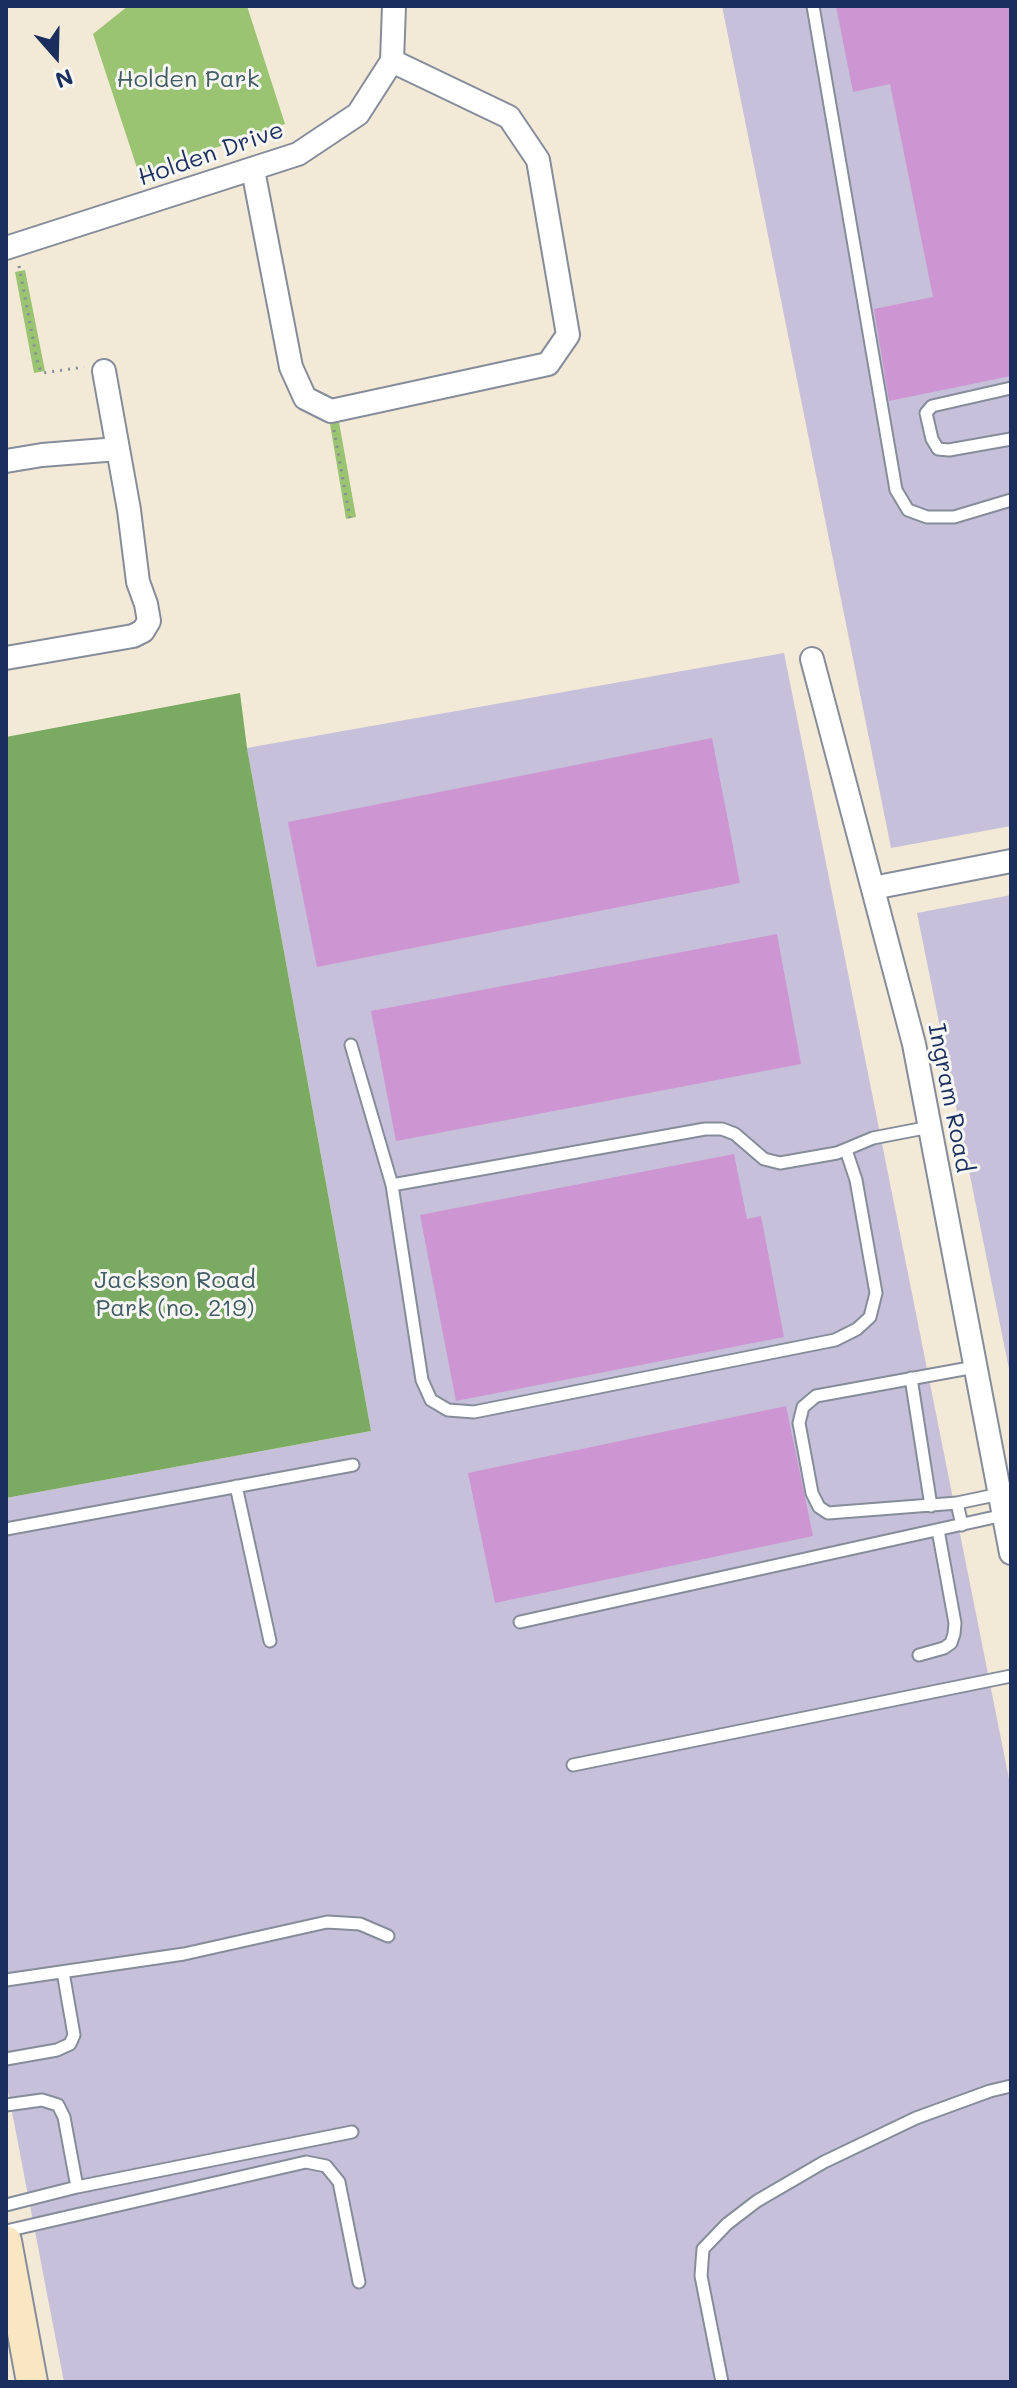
<!DOCTYPE html>
<html>
<head>
<meta charset="utf-8">
<style>
	body { margin:0 }
	#map { position:relative; width:1017px; height:2388px; overflow:hidden; background:#f2ead7; font-family:Mali,sans-serif }
	canvas { display:block }
	.frame { position:absolute; inset:0; border:8px solid #1b2f5e; pointer-events:none }
	.north { position:absolute; left:16px; top:16px; width:80px; height:80px; -webkit-text-stroke:6px #f6f6f2; paint-order:stroke; rotate:160deg; font-size:22px; font-weight:700; line-height:32px; text-align:center; color:#1b2f5e }
	.north::after { content:''; display:block; margin:auto; width:28px; height:36px; background:#1b2f5e; clip-path:polygon(50% 0,100% 100%,50% 72%,0 100%) }
</style>
</head>
<body>
<div id="map">
<canvas width="1017" height="2388"></canvas>
<div class="frame"></div>
<div class="north">N</div>
</div>
<script>
const context = document.querySelector('canvas').getContext('2d');
context.lineJoin = 'round';
function paint(path, color) {
  context.fillStyle = color;
  context.fill(path, 'evenodd');
}
function poly(rows) {
  const path = new Path2D();
  for (const r of rows) {
    path.moveTo(r[0], r[1]);
    for (let i = 2; i < r.length; i += 2) path.lineTo(r[i], r[i + 1]);
  }
  return path;
}
function stroke(path, color, width, dash) {
  context.strokeStyle = color;
  context.lineWidth = width;
  context.lineCap = dash ? 'butt' : 'round';
  context.setLineDash(dash || []);
  context.stroke(path);
}
function drawText(font, color, halo, rows, align = 'center') {
  context.font = font + ' Mali,sans-serif';
  context.lineWidth = 6;
  context.setLineDash([]);
  context.textBaseline = 'middle';
  context.strokeStyle = halo;
  context.fillStyle = color;
  for (const [text, x, y, turn = 0] of rows) {
    context.save();
    context.translate(x, y);
    context.rotate((+turn || 0) * Math.PI / 180);
    context.textAlign = isNaN(turn) ? turn : align;
    if (halo) context.strokeText(text, 0, 0);
    context.fillText(text, 0, 0);
    context.restore();
  }
}
paint(poly([
	[722,6,1011,6,1011,826,891,848],
	[784,653,1011,1789,1011,2382,64,2382,6,2081,6,1498,371,1431,247,748],
	[1011,895,1011,1379,917,913]
]), '#c6c0da');
paint(poly([
	[128,6,247,6,285,124,139,174,93,34],
	[25,270,45,371,34,373,15,272],
	[339,422,356,517,346,519,330,424]
]), '#9ac471');
paint(poly([
	[240,693,247,748,371,1431,6,1498,6,737]
]), '#7baa63');
paint(poly([
	[836,6,1011,6,1011,376,889,401,874,309,933,297,890,84,853,92],
	[712,738,740,883,317,967,288,822],
	[777,934,801,1064,396,1141,371,1011],
	[734,1154,747,1219,761,1216,784,1337,456,1401,420,1215],
	[786,1406,813,1536,495,1603,468,1473]
]), '#cd95d1');
const lane = poly([
	[813,6,896,490,908,510,927,517,954,517,1011,500],
	[1011,388,932,406,926,413,932,439,938,449,949,450,1011,439],
	[351,1045,392,1185,422,1380,431,1400,448,1410,474,1412,835,1340,857,1329,870,1317,876,1293,856,1180,846,1150],
	[392,1185,705,1129,722,1129,735,1134,764,1159,780,1163,837,1153,873,1138,930,1127],
	[911,1378,931,1506],
	[236,1486,270,1641],
	[957,1503,1000,1494],
	[962,1525,957,1503,828,1513,819,1507,812,1493,799,1423,803,1407,816,1396,975,1367],
	[6,1529,353,1465],
	[520,1622,1004,1515],
	[919,1655,944,1648,951,1643,954,1634,955,1623,938,1530],
	[573,1765,1011,1676],
	[6,1980,184,1954,327,1922,360,1924,388,1936],
	[6,2059,57,2050,70,2044,74,2035,63,1972],
	[6,2105,42,2100,58,2105,64,2117,77,2187,6,2205],
	[77,2187,352,2132],
	[6,2231,306,2162,326,2166,339,2182,359,2282],
	[722,2382,701,2276,703,2249,727,2224,757,2201,824,2162,916,2118,990,2091,1011,2086]
]);
const street = poly([
	[253,170,291,367,305,398,331,411,548,364,568,335,538,160,509,117,392,61],
	[6,248,298,154,358,114,392,61,394,6],
	[6,461,42,455,118,449],
	[6,658,133,636,143,631,149,621,146,604,138,582,129,510,104,371],
	[812,659,914,1044,1011,1553],
	[873,888,1011,861]
]);
const secondary = poly([
	[6,2241,32,2382]
]);
stroke(lane, '#868c9a', 15);
stroke(street, '#868c9a', 26);
stroke(secondary, '#868c9a', 34);
stroke(poly([
	[19,266,38,365,42,373,84,367],
	[334,430,350,518]
]), '#868c9a', 3, [2, 6]);
stroke(lane, '#fff', 11);
stroke(street, '#fff', 22);
stroke(secondary, '#f9e7c3', 30);
drawText('24px', '#415c64', '#f6f6f2', [
	["Holden Park",188,80],
	["Jackson Road",175,1281],
	["Park (no. 219)",175,1309]
]);
drawText('24px', '#1b2f5e', '#f6f6f2', [
	["Holden Drive",211,154,-19],
	["Ingram Road",950,1098,79]
]);
</script>
</body>
</html>
